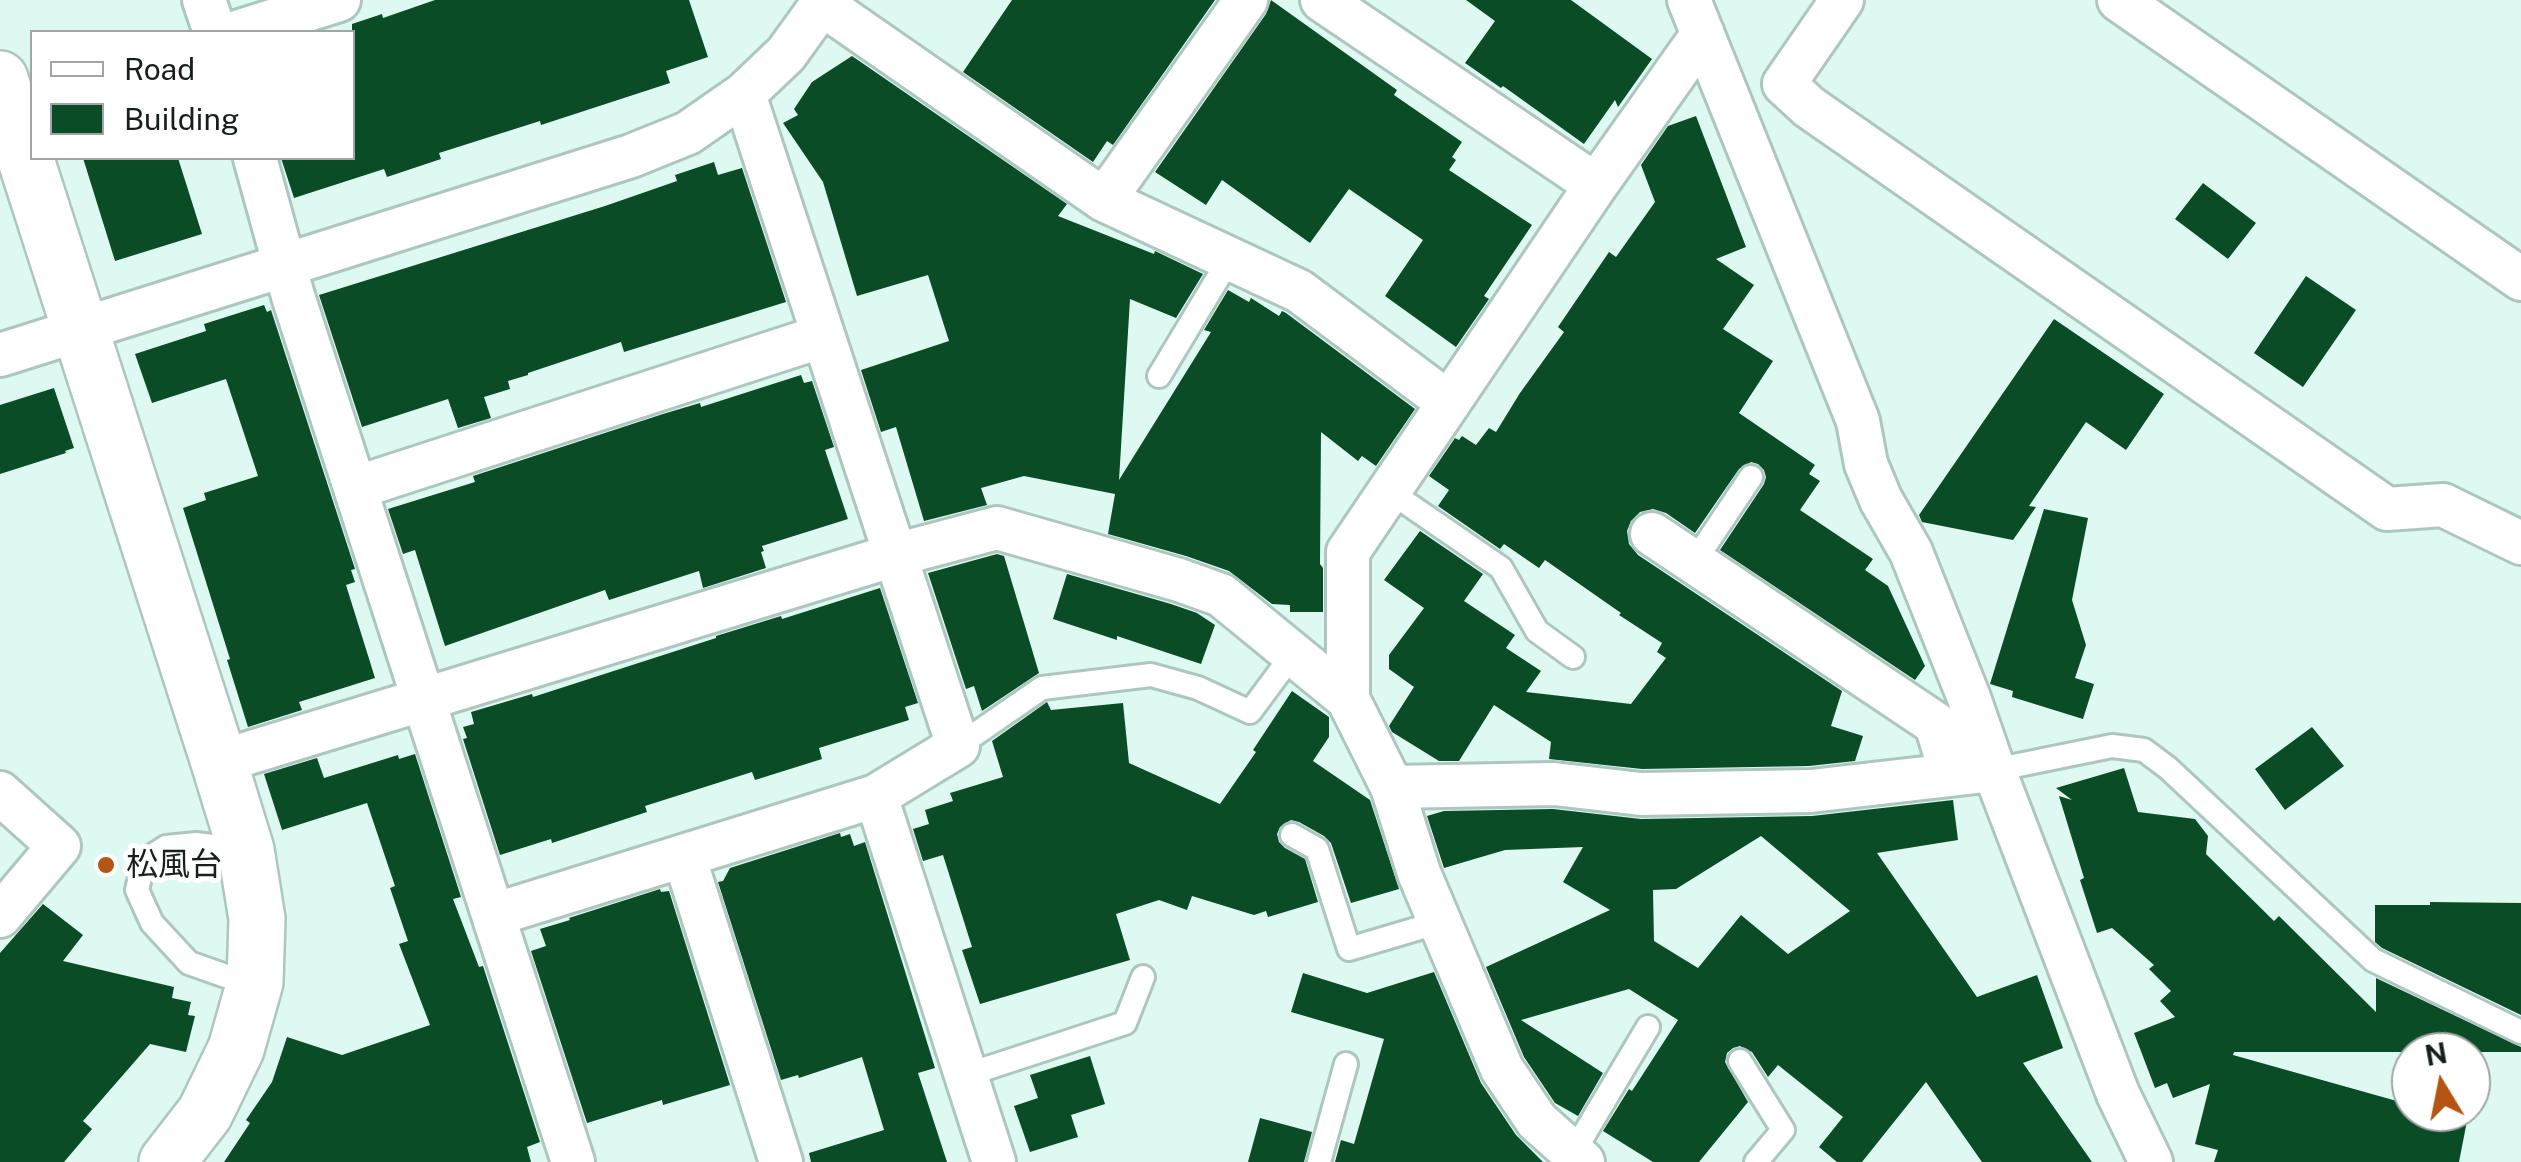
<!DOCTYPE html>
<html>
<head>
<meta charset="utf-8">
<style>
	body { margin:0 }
	#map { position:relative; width:2521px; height:1162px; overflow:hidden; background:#ddf9f1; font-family:"Public Sans",sans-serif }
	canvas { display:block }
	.legend { position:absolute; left:30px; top:30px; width:325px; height:130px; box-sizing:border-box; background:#fff; border:2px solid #a1a5a5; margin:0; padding:12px 18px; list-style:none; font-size:30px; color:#151f1d }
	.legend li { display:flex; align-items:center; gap:20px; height:50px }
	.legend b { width:50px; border:2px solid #a1a5a5 }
	.north { position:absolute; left:2391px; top:1032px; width:100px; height:100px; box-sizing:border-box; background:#fff; border:2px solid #a1a5a5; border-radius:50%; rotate:350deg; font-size:28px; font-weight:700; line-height:40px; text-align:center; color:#151f1d }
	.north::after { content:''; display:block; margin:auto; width:35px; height:45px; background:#b55413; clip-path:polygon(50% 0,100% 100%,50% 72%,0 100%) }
</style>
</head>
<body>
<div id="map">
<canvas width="2521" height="1162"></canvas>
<ul class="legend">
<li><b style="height:12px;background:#fff"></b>Road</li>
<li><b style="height:28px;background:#0a4c25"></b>Building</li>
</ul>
<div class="north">N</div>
</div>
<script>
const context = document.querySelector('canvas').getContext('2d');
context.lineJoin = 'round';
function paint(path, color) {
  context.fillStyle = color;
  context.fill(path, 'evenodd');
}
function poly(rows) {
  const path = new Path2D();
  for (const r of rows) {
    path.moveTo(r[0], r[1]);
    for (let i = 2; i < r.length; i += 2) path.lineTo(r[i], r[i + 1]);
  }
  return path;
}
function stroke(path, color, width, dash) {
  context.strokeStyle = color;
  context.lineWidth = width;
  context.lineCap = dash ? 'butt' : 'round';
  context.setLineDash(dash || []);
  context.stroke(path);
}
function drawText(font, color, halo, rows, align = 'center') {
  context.font = font + ' "Public Sans","Noto Sans JP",sans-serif';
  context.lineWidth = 10;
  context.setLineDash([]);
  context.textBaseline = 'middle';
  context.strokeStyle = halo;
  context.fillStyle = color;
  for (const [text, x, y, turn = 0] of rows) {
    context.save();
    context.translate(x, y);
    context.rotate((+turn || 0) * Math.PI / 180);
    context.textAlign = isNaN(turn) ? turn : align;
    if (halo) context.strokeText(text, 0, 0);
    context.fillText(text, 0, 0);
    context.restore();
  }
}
paint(poly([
	[435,0,689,0,708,57,666,71,670,83,541,125,540,121,439,153,441,159,387,177,384,169,294,198,281,158,352,158,352,24,382,14,383,18],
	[1012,0,1215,0,1113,145,1107,141,1093,162,963,72],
	[1271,0,1397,90,1394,95,1462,142,1452,157,1456,160,1449,170,1532,225,1484,296,1489,299,1456,347,1385,296,1423,240,1349,189,1310,243,1222,180,1206,205,1155,172,1266,14],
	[1466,0,1571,0,1652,59,1618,107,1615,100,1584,144,1503,86,1501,88,1465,63,1495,21],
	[852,56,1067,204,1058,216,1154,254,1155,251,1203,274,1176,318,1130,299,1119,480,1211,332,1204,330,1228,290,1249,302,1251,298,1279,316,1282,311,1286,313,1415,409,1376,466,1362,456,1358,461,1321,432,1320,564,1323,568,1323,612,1290,612,1290,605,1272,604,1229,571,1186,556,1108,534,1115,494,1024,476,981,488,987,505,924,521,896,427,881,432,861,370,949,341,928,275,857,296,823,182,783,123,798,115,794,109,812,82],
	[1696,116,1746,247,1716,259,1754,285,1723,329,1773,361,1739,413,1815,465,1809,474,1820,481,1800,510,1873,559,1865,570,1888,586,1925,666,1915,680,1720,550,1764,484,1766,477,1764,470,1758,464,1751,462,1739,469,1695,533,1666,513,1653,509,1640,512,1631,521,1627,531,1629,544,1638,555,1842,691,1831,726,1863,736,1855,761,1809,766,1642,769,1549,759,1551,742,1494,705,1459,761,1439,761,1392,732,1389,726,1414,687,1389,669,1389,655,1424,608,1384,580,1420,531,1483,574,1464,601,1515,635,1506,648,1541,671,1526,692,1631,704,1666,658,1657,652,1662,643,1619,615,1621,613,1545,560,1539,568,1504,544,1500,549,1438,506,1449,490,1429,476,1455,438,1459,440,1462,436,1476,445,1489,428,1496,432,1520,393,1564,332,1558,327,1609,252,1616,257,1655,202,1641,165,1668,126],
	[83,158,178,158,202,234,115,261],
	[714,162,718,175,742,168,786,302,624,352,621,342,528,373,528,375,508,381,510,389,484,397,491,418,458,428,448,399,362,427,319,295,605,206,677,181,675,175],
	[2203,183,2256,223,2228,259,2175,219],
	[2306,276,2356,310,2303,387,2254,353],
	[264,305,267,312,271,310,355,569,351,570,355,582,346,585,375,678,299,702,302,710,248,727,227,660,230,659,183,508,206,500,204,493,258,476,226,379,152,403,135,354,206,331,204,324],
	[2054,319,2164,394,2126,450,2086,422,2029,506,2036,507,2013,540,1922,522,1919,515],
	[801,375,804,383,812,381,834,447,825,450,848,519,762,546,764,551,761,552,766,568,703,588,699,571,609,600,605,590,445,646,415,550,403,554,388,509,475,482,473,476,663,414,700,403,701,407],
	[54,388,74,448,65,451,66,453,0,474,0,405],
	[2044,509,2088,518,2072,600,2086,645,2075,678,2094,684,2083,719,2012,697,2013,691,1990,684],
	[997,554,1004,556,1039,673,982,711,974,686,966,689,928,573],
	[1067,574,1171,604,1197,613,1215,625,1201,664,1117,636,1117,640,1053,619],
	[880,588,918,703,905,707,909,720,819,748,822,759,755,780,752,772,645,806,647,812,552,843,551,839,500,855,463,739,467,738,463,727,474,724,471,712,532,694,533,697,716,638,716,636,781,616,782,619],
	[1292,691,1329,717,1329,737,1313,761,1370,800,1399,889,1351,903,1331,843,1324,836,1299,822,1291,820,1280,827,1277,834,1279,842,1285,848,1305,859,1318,902,1268,917,1266,911,1254,915,1192,896,1187,910,1159,900,1116,914,1130,960,980,1004,962,950,972,947,943,855,923,861,913,829,929,824,925,810,953,801,950,793,1003,777,992,741,1047,702,1051,710,1123,703,1129,763,1220,804,1256,752,1253,750],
	[2312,727,2344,766,2285,810,2255,769],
	[415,754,461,897,453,899,479,967,483,966,540,1142,527,1147,531,1162,224,1162,250,1123,246,1120,272,1082,287,1037,342,1055,430,1025,399,944,408,941,390,888,395,886,367,803,282,830,264,774,317,758,324,778,398,755,399,759],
	[2124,768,2138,812,2195,819,2208,836,2206,854,2274,921,2279,916,2376,1012,2376,978,2521,1047,2521,1052,2234,1052,2233,1055,2411,1105,2411,1112,2437,1112,2467,1121,2459,1162,2214,1162,2218,1150,2195,1144,2210,1084,2173,1098,2167,1083,2155,1088,2134,1033,2175,1017,2160,1001,2171,991,2149,969,2154,965,2112,928,2097,933,2080,880,2084,878,2059,796,2072,800,2056,788],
	[1953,800,1958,840,1877,853,1977,997,2037,975,2063,1048,2023,1063,2092,1162,1982,1162,1926,1082,1862,1162,1837,1162,1819,1147,1843,1117,1778,1065,1768,1077,1752,1052,1740,1046,1733,1048,1727,1053,1725,1062,1748,1102,1699,1162,1653,1162,1603,1131,1629,1089,1632,1091,1678,1020,1629,989,1521,1020,1603,1073,1578,1116,1555,1103,1524,1057,1486,967,1610,910,1563,882,1583,847,1505,850,1444,868,1427,816,1444,811,1553,809,1641,819,1812,816],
	[1761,836,1850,911,1788,954,1741,915,1698,968,1654,941,1653,890,1676,889],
	[840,833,841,837,850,834,854,846,865,842,935,1068,918,1073,947,1162,811,1162,809,1153,884,1130,862,1057,799,1078,798,1075,781,1080,718,882,723,881,730,868],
	[660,889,661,892,669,891,730,1085,663,1105,662,1100,587,1123,531,951,546,946,540,929,570,920,569,918],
	[2430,902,2521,903,2521,1015,2382,948,2375,942,2375,905,2430,905],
	[43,904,83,935,63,961,174,987,172,998,191,1002,188,1015,195,1016,186,1052,150,1044,83,1121,92,1129,64,1162,0,1162,0,953],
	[1434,972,1481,1083,1516,1135,1543,1162,1335,1162,1341,1140,1354,1144,1384,1039,1291,1012,1303,973,1367,993],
	[1090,1056,1105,1104,1071,1115,1078,1137,1030,1152,1014,1106,1038,1098,1030,1075],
	[1260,1118,1312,1132,1304,1162,1248,1162]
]), '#0a4c25');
const lane = poly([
	[1159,376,1230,258],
	[1389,491,1501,568,1537,631,1573,657],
	[1694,562,1751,477],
	[958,746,1042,688,1151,675,1198,688,1250,712,1293,654],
	[1994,770,2112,746,2144,750,2168,768,2373,960,2521,1032],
	[1292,835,1317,849,1349,949,1440,922],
	[246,850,196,844,166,847,144,861,137,890,152,923,189,963,226,976,255,982],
	[1740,1061,1783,1130,1756,1162],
	[966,1075,1125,1023,1143,977],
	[1573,1153,1648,1027],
	[1319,1162,1346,1064]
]);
const street = poly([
	[204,0,215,32],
	[1322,0,1596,185],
	[1689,0,1858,421,1866,464,1881,500,1911,552,1969,698,1994,770,2118,1094,2151,1162],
	[1842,0,1784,84,1809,107,2387,509,2443,505,2521,543],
	[2119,0,2521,279],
	[823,5,1104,200,1299,291,1449,403],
	[237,32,339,0],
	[255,158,293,296,573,1162],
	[1104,200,1246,0],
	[0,355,631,156,688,133,744,94,786,54,825,0],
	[355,488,823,336],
	[1652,534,1936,724,1951,774],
	[1348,699,1348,552,1596,185,1703,34],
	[219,762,895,555,997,528,1179,580,1221,595,1348,699,1392,787],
	[0,793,59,846,0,916],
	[876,796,994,1162],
	[684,856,781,1162],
	[493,915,876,796,958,746,744,94],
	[1583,1162,1537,1121,1502,1069,1419,873,1392,787,1554,784,1641,794,1811,791,1994,770]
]);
const secondary = poly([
	[0,79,219,762,246,850,257,919,255,982,236,1049,205,1113,167,1162]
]);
stroke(lane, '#adc7c0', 28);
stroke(street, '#adc7c0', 48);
stroke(secondary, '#adc7c0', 60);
stroke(lane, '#fff', 22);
stroke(street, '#fff', 42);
stroke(secondary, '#fff', 55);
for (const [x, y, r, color] of [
	[106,865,10,"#b55413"]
]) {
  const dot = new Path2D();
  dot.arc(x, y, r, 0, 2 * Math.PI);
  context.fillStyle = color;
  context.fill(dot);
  stroke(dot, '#fff', 4);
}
drawText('32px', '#151f1d', '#fff', [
	["松風台",126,865]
], 'left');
</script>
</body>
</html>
